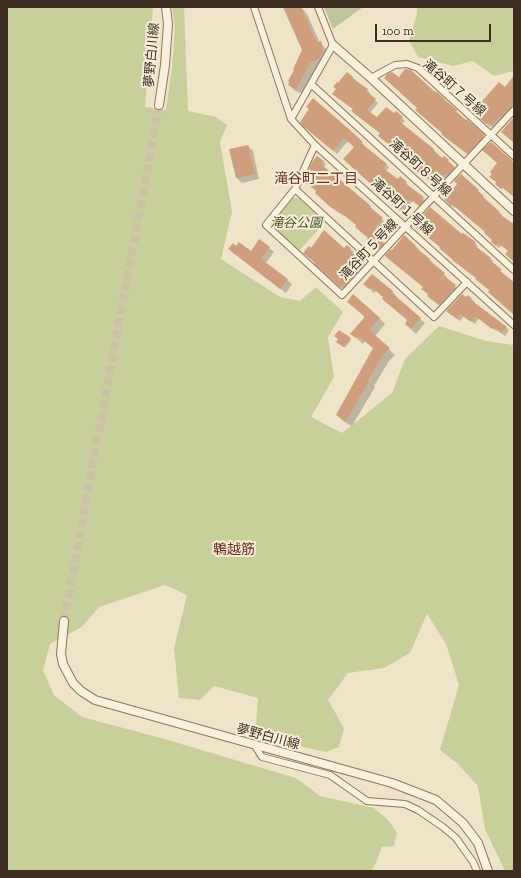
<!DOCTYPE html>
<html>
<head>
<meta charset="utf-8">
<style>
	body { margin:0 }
	#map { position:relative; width:521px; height:878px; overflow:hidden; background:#f0e4c8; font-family:"Zilla Slab",serif }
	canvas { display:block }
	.frame { position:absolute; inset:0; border:8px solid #3d2e20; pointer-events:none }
	.scale { position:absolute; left:375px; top:24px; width:116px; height:18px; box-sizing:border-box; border:2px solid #3d2e20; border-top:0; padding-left:5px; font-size:12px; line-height:14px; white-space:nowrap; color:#3d2e20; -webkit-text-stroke:3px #f7eed8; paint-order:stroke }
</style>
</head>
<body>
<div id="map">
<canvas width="521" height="878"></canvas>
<div class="frame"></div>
<div class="scale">100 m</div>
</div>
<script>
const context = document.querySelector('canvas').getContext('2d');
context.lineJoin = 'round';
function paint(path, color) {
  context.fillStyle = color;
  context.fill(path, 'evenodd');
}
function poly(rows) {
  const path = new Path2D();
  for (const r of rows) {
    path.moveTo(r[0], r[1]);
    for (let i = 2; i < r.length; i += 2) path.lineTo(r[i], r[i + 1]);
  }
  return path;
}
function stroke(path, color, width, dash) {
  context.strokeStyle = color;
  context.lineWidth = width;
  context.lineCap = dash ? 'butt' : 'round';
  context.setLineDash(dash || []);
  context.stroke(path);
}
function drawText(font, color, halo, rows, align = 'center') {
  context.font = font + ' "Zilla Slab","Noto Sans JP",serif';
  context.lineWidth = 4;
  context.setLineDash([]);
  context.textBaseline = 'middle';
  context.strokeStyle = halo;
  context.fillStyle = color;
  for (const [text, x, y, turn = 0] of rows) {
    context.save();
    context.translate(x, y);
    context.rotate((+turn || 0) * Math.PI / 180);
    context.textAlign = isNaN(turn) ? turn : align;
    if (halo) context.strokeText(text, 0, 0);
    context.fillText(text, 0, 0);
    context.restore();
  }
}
paint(poly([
	[7,7,153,7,145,107,166,110,172,67,175,27,172,7,184,7,188,111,216,117,227,125,220,142,232,212,221,259,280,297,300,301,316,287,343,312,328,337,334,377,311,417,342,433,392,393,405,359,439,326,486,341,514,345,514,871,505,871,485,829,478,786,458,764,440,750,459,685,446,644,427,614,410,653,384,668,348,673,328,700,344,728,339,747,326,752,255,736,258,698,214,686,200,700,179,698,174,648,187,595,165,585,99,607,82,627,50,644,43,670,54,695,82,717,161,738,296,778,320,796,374,808,389,821,397,833,394,846,382,847,376,863,371,871,7,871],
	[417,7,514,7,514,71,494,76,473,61,453,66,418,57,409,41,417,13],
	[290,197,298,198,325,222,298,252,272,228,271,222]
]), '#c9cf9b');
paint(poly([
	[324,7,363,7,333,29]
]), '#bfc49a');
paint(poly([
	[284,7,301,7,307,14,320,43,326,49,329,54,328,54,329,60,325,63,326,64,316,69,303,94,295,91,289,85,303,50],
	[347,73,356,80,355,82,367,90,370,93,369,95,378,103,370,113,377,119,394,115,402,118,405,121,402,124,433,149,436,152,436,153,443,159,448,161,457,171,451,178,448,177,438,187,415,169,407,158,382,139,379,136,381,134,355,114,354,110,337,97,338,85],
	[399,78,446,102,486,139,471,156,445,137,443,133,418,108],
	[514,79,514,108,496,126,490,127,477,115],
	[304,125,350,131,365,146,364,146,389,167,386,171,398,181,400,178,426,201,422,208,413,201,403,213,388,201,355,147,348,141,337,154],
	[248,146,253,151,259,179,242,183,237,178,230,150],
	[323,161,326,164,324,167,370,207,373,210,372,211,385,222,377,232,385,239,382,242,387,247,382,252,371,242,369,238,357,225,344,214,343,216,319,196,317,191,305,181],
	[480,194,502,215,501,216,514,226,514,261,509,251,502,245,499,248,492,242,494,240,486,232,456,207,455,208,445,199],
	[462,235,475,243,478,246,477,248,490,258,493,261,492,263,514,284,514,316,514,314,491,291],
	[404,237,419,249,418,251,430,260,433,263,432,264,447,277,446,278,458,289,443,308,431,299,424,288,387,255,392,251],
	[347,246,354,252,352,254,366,266,345,290,319,267,311,249,344,249],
	[269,248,274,252,266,263,292,284,286,293,229,249,251,252],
	[365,284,393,292,397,297,396,298,425,323,416,334,406,324,408,321,384,298,376,291,374,293],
	[468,296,475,302,474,303,509,330,505,336,497,330,496,331,479,318,475,324,464,316,460,321,450,314],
	[348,302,379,318,385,324,375,336,395,355,389,361,374,386,375,387,352,426,343,421,337,415,374,349,365,341,363,344,352,334,365,317],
	[350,339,351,340,345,348,337,342]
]), '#0003');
paint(poly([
	[283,7,301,7,317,43,321,41,323,47,322,48,323,54,320,56,320,58,310,63,296,89,288,85,289,82,288,81,294,70,293,69,302,50],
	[405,69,411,70,434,91,437,92,444,98,444,99,457,110,456,112,466,120,467,119,484,134,484,136,467,154,441,134,442,133,415,110,417,108,384,78,387,74,392,72,399,77],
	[347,72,353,77,352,78,368,89,366,91,376,99,367,110,377,117,386,107,394,113,396,111,403,117,399,121,434,149,433,150,442,158,444,156,449,160,448,161,455,167,447,175,444,174,435,185,410,166,412,165,404,159,406,157,378,136,380,133,351,111,353,109,332,94,336,89,333,87,337,82,338,83],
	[514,75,514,106,511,107,501,117,500,116,493,124,486,124,476,115,479,111,476,108,499,82,505,87],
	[313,98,350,130,363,142,361,143,387,164,383,168,398,179,400,176,407,182,406,184,424,197,421,200,423,202,419,206,410,199,400,211,384,198,385,197,343,159,354,147,344,138,333,151,304,127,300,122,309,109,306,107],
	[514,117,514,143,501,132],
	[491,142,514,162,514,197,503,188,501,189,495,184,496,182,489,177,492,174,490,172,497,163,482,150],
	[248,145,255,174,236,178,229,149],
	[317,156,324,161,321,164,371,206,370,207,383,218,374,229,382,235,380,239,384,243,378,249,367,239,368,238,355,227,356,225,340,212,339,213,328,205,315,193,316,191,304,181,311,170,309,169,312,162],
	[461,174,479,190,478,191,484,196,483,197,500,212,498,213,514,224,514,262,505,254,508,251,498,243,496,246,491,242,492,240,484,233,485,232,453,205,451,206,444,199,457,184,454,181],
	[430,207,462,234,463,233,476,242,474,245,491,258,489,259,502,270,500,271,514,282,514,315,488,292,489,290,475,279,476,278,452,260,453,260,439,248,440,247,415,227,424,216,423,215],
	[324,230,344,248,347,245,351,248,350,251,363,262,341,288,314,264,315,263,303,253,309,246,311,248],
	[404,235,416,246,415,247,430,259,429,260,445,273,443,275,456,285,454,287,455,288,439,305,427,296,428,294,421,289,423,287,386,257,385,255,391,249,392,250],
	[259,239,270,247,261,259,288,279,280,289,228,249,233,243,236,246,239,242,251,251],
	[372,274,393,291,392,293,421,318,411,329,405,324,407,320,382,299,383,297,371,287,369,289,363,284],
	[353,294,380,318,369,330,390,348,383,355,368,380,369,381,346,421,336,415,373,348,358,336,356,338,350,334,364,318,364,316,347,302],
	[462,294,466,297,468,295,472,299,471,300,507,327,501,333,494,328,492,329,475,316,471,322,460,314,457,319,446,311],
	[339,330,351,338,343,347,336,342,338,339,334,336]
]), '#cf9f7d');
stroke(poly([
	[64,621,159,105]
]), '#ccc0a6', 8, [8, 4]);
const minor = poly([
	[254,7,291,119,315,145,514,325],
	[371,78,395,65,407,64,418,68,514,156],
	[311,84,514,270],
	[291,119,333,45,318,7],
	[315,145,295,189,434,317,467,282],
	[295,189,266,225,342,295,514,110],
	[255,746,262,757,330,775,367,801,405,804,418,810,443,827,456,838,473,862,477,871]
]);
const tertiary = poly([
	[333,45,371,78,514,211],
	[159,105,165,65,168,24,166,7],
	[64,621,61,654,63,664,73,683,81,691,95,700,392,783,436,800,463,823,478,843,488,871]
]);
stroke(minor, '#8d765c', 8);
stroke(tertiary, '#8d765c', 10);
stroke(minor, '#faf1dc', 6);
stroke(tertiary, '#faf1dc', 8);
drawText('13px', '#3d2e20', '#f7eed8', [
	["夢野白川線",152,55,-85],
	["滝谷町７号線",454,88,41],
	["滝谷町８号線",420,168,42],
	["滝谷町１号線",402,207,42],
	["滝谷町５号線",369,250,-47],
	["夢野白川線",268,737,15]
]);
drawText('italic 13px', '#4d5a26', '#f7eed8', [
	["滝谷公園",296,223]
]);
drawText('14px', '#6b2e1e', '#f7eed8', [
	["滝谷町二丁目",316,179],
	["鵯越筋",234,550]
]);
</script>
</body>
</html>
